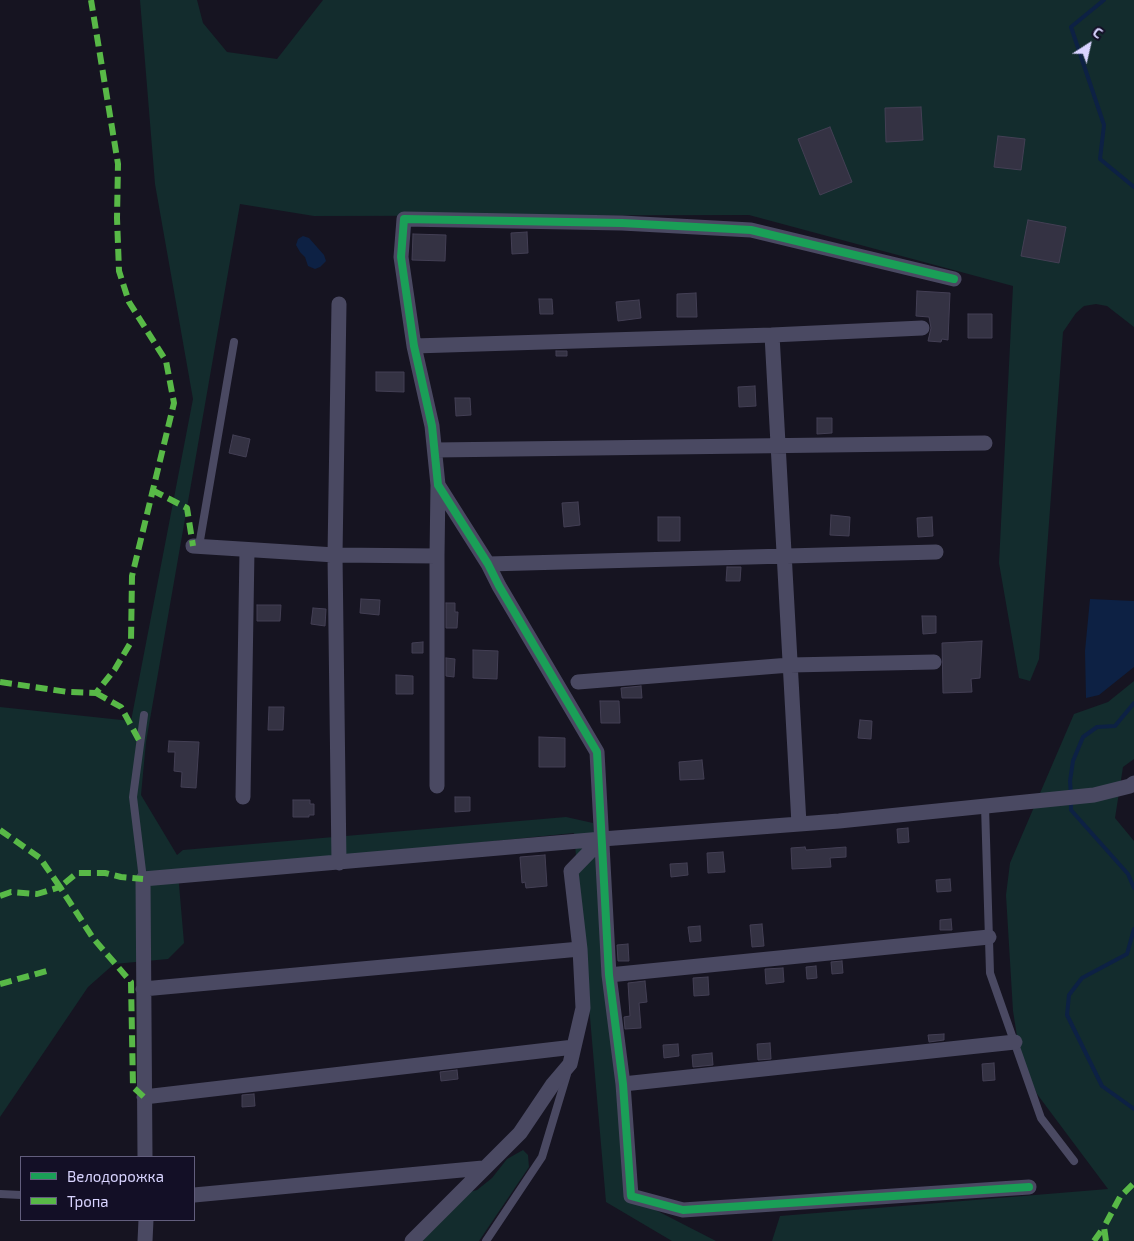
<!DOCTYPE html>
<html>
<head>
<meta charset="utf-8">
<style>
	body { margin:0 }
	#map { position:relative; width:1134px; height:1241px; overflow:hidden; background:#161421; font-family:"Exo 2",sans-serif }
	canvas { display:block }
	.legend { position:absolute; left:20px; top:1156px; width:175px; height:65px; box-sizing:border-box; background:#130f26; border:1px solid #625e7d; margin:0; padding:6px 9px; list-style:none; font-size:15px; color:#d9d4ff }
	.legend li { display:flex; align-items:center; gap:10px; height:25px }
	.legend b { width:25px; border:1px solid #625e7d }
	.north { position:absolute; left:1064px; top:20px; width:50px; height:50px; -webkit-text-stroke:4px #130f26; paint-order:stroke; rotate:35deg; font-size:14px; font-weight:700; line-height:20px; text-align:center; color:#d9d4ff }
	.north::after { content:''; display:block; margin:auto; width:18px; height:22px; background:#d9d4ff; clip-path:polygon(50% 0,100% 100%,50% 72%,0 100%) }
</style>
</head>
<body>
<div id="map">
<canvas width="1134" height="1241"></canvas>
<ul class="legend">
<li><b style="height:6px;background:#1a9f57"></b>Велодорожка</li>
<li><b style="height:6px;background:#58b947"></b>Тропа</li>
</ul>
<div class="north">С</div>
</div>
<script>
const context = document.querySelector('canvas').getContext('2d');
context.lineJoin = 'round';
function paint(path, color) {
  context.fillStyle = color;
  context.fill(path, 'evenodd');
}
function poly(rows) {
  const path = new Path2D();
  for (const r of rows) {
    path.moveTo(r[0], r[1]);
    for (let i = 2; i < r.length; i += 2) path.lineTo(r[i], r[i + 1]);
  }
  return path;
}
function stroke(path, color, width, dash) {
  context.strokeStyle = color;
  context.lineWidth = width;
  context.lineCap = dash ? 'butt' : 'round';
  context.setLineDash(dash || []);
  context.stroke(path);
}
paint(poly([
	[140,0,197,0,203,23,227,52,277,59,323,0,1134,0,1134,327,1107,306,1096,304,1084,306,1076,313,1063,332,1039,659,1030,681,1019,678,999,563,1013,286,749,215,314,216,240,204,146,742,141,795,177,855,183,850,566,817,593,823,636,1200,716,1241,672,1241,606,1202,574,833,178,873,184,943,168,959,114,964,88,987,0,1117,0,707,131,721,193,399,155,184],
	[1134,681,1134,759,1123,767,1115,818,1134,841,1134,1241,772,1241,780,1216,1108,1189,1037,1094,1020,1055,1013,1011,1006,895,1010,863,1074,714,1108,702],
	[523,1150,528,1155,529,1167,479,1241,411,1241,458,1195,477,1190,492,1178,507,1159]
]), '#132c2d');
paint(poly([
	[303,236,309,238,324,255,326,261,320,267,315,269,308,266,305,257,300,252,296,245,298,239],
	[1090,599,1134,601,1134,667,1099,695,1086,698,1085,651]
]), '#0d2144');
stroke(poly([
	[1104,0,1071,27,1104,125,1100,159,1134,187],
	[1071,795,1070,781,1073,761,1083,737,1097,727,1115,726,1134,703],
	[1071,802,1071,810,1128,874,1134,888],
	[1134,929,1127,954,1082,978,1069,995,1067,1015,1102,1086,1134,1109]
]), '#0d2144', 4);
const building = poly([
	[921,107,923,140,886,142,885,108,921,107],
	[830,127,852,182,820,195,798,139,830,127],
	[998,136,1025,139,1021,170,994,167,998,136],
	[1028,220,1066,227,1059,263,1021,256,1028,220],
	[527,232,528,253,512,254,511,233,527,232],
	[413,234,446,235,445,261,412,260,413,234],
	[917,291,950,293,948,340,942,339,941,342,928,341,931,328,929,317,916,316,917,291],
	[696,293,697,317,677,317,677,294,696,293],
	[539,299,552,299,553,314,540,314,539,299],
	[639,300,641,318,618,321,616,302,639,300],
	[968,314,992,314,992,338,968,338,968,314],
	[556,351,567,351,567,356,556,356,556,351],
	[376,372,404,372,404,392,376,391,376,372],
	[755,386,756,406,739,407,738,387,755,386],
	[455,398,470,398,471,415,456,416,455,398],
	[817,418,832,418,832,433,817,434,817,418],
	[233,435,250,439,246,457,229,453,233,435],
	[578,502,580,525,564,527,562,503,578,502],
	[831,515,850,517,849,536,830,535,831,515],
	[658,517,680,517,680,541,658,541,658,517],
	[932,517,933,536,918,537,917,518,932,517],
	[727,567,741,567,740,581,726,581,727,567],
	[361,599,380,600,379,615,360,613,361,599],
	[446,603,455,603,455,612,458,612,457,628,446,628,446,603],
	[257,605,281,605,280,621,257,621,257,605],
	[313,608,326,609,325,626,311,624,313,608],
	[922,616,936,616,936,633,923,634,922,616],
	[982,641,980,678,971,679,972,692,943,693,942,643,982,641],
	[423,642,423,653,412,653,412,643,423,642],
	[473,650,498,651,497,679,473,678,473,650],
	[446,658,455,659,454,677,446,676,446,658],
	[396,675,413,676,413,694,396,694,396,675],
	[641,686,642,698,622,698,621,688,641,686],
	[600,701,619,701,620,723,601,723,600,701],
	[269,707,284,707,283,730,268,730,269,707],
	[860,720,872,721,871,739,858,738,860,720],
	[539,737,565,738,565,767,539,767,539,737],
	[169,741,199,742,196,788,181,787,182,772,174,771,175,752,168,752,169,741],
	[702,760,704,779,680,780,679,762,702,760],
	[455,797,470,797,470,811,455,812,455,797],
	[293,800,310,800,310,804,314,804,314,815,309,815,309,817,293,817,293,800],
	[908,828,909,842,898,843,897,829,908,828],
	[805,847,806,850,846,847,846,857,830,858,831,867,792,869,791,848,805,847],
	[723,852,725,872,708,873,707,853,723,852],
	[545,855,547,886,526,888,525,882,522,883,520,857,545,855],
	[687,863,688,875,671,877,670,864,687,863],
	[950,879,951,891,937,892,936,880,950,879],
	[951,919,952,930,940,930,940,920,951,919],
	[762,924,764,946,752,947,750,925,762,924],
	[700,926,701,941,690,942,688,927,700,926],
	[628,944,629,961,618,961,617,945,628,944],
	[842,961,843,973,832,974,831,962,842,961],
	[816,966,817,978,807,979,806,967,816,966],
	[783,968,784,982,766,984,765,969,783,968],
	[708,977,709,995,694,996,693,978,708,977],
	[645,981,647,1002,639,1003,641,1028,625,1029,624,1017,630,1016,628,983,645,981],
	[944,1034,944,1040,929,1042,928,1035,944,1034],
	[770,1043,771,1059,758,1060,757,1044,770,1043],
	[678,1044,679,1056,664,1058,663,1045,678,1044],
	[712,1053,713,1065,693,1067,692,1055,712,1053],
	[994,1063,995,1080,983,1081,982,1064,994,1063],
	[457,1070,458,1079,441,1081,440,1072,457,1070],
	[254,1094,255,1106,242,1107,242,1095,254,1094]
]);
paint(building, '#343243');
stroke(building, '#433f54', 1);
stroke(poly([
	[199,546,234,342],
	[985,806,990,973,1041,1118,1074,1161],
	[143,879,133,797,144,715],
	[0,1194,21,1195],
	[486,1241,542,1157,567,1074]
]), '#4a4962', 8);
stroke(poly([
	[954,279,751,230,622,223,404,219,401,257,414,346,432,426,438,485,488,564,499,586,597,752,609,975,623,1084,631,1196,683,1210,1029,1187],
	[339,304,335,555,339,863],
	[414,346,772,335],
	[435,450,985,443],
	[193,546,335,555,437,556,438,485],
	[488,564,936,552],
	[578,682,790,665,934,662],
	[437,786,437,556],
	[243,797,247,550],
	[799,824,772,335,922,328],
	[609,975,989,937],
	[143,989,580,949],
	[623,1084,1015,1042],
	[144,1097,574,1047],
	[145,1157,143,879,602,839,839,821,1094,795,1130,786,1134,783],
	[194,1195,483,1168],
	[145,1241,146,1220],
	[412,1241,520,1133,553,1084,570,1064,583,1008,580,949,571,871,602,839]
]), '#4a4962', 15);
stroke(poly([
	[152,490,187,508,193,546],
	[0,682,68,692,96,693,115,669,131,642,132,576,174,403,166,361,129,302,119,271,117,218,118,164,91,0],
	[96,693,121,707,140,742],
	[0,830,40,858,60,887,77,873,105,873,121,877,143,879],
	[0,896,11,892,37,894,60,887,93,938,131,982,133,1087,144,1097],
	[0,984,47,971],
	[1094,1241,1104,1227],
	[1106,1241,1104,1227,1120,1197,1134,1183]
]), '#58b947', 6, [12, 6]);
stroke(poly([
	[954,279,751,230,622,223,404,219,401,257,414,346,432,426,438,485,488,564,499,586,597,752,609,975,623,1084,631,1196,683,1210,1029,1187]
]), '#1a9f57', 8);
</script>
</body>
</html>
